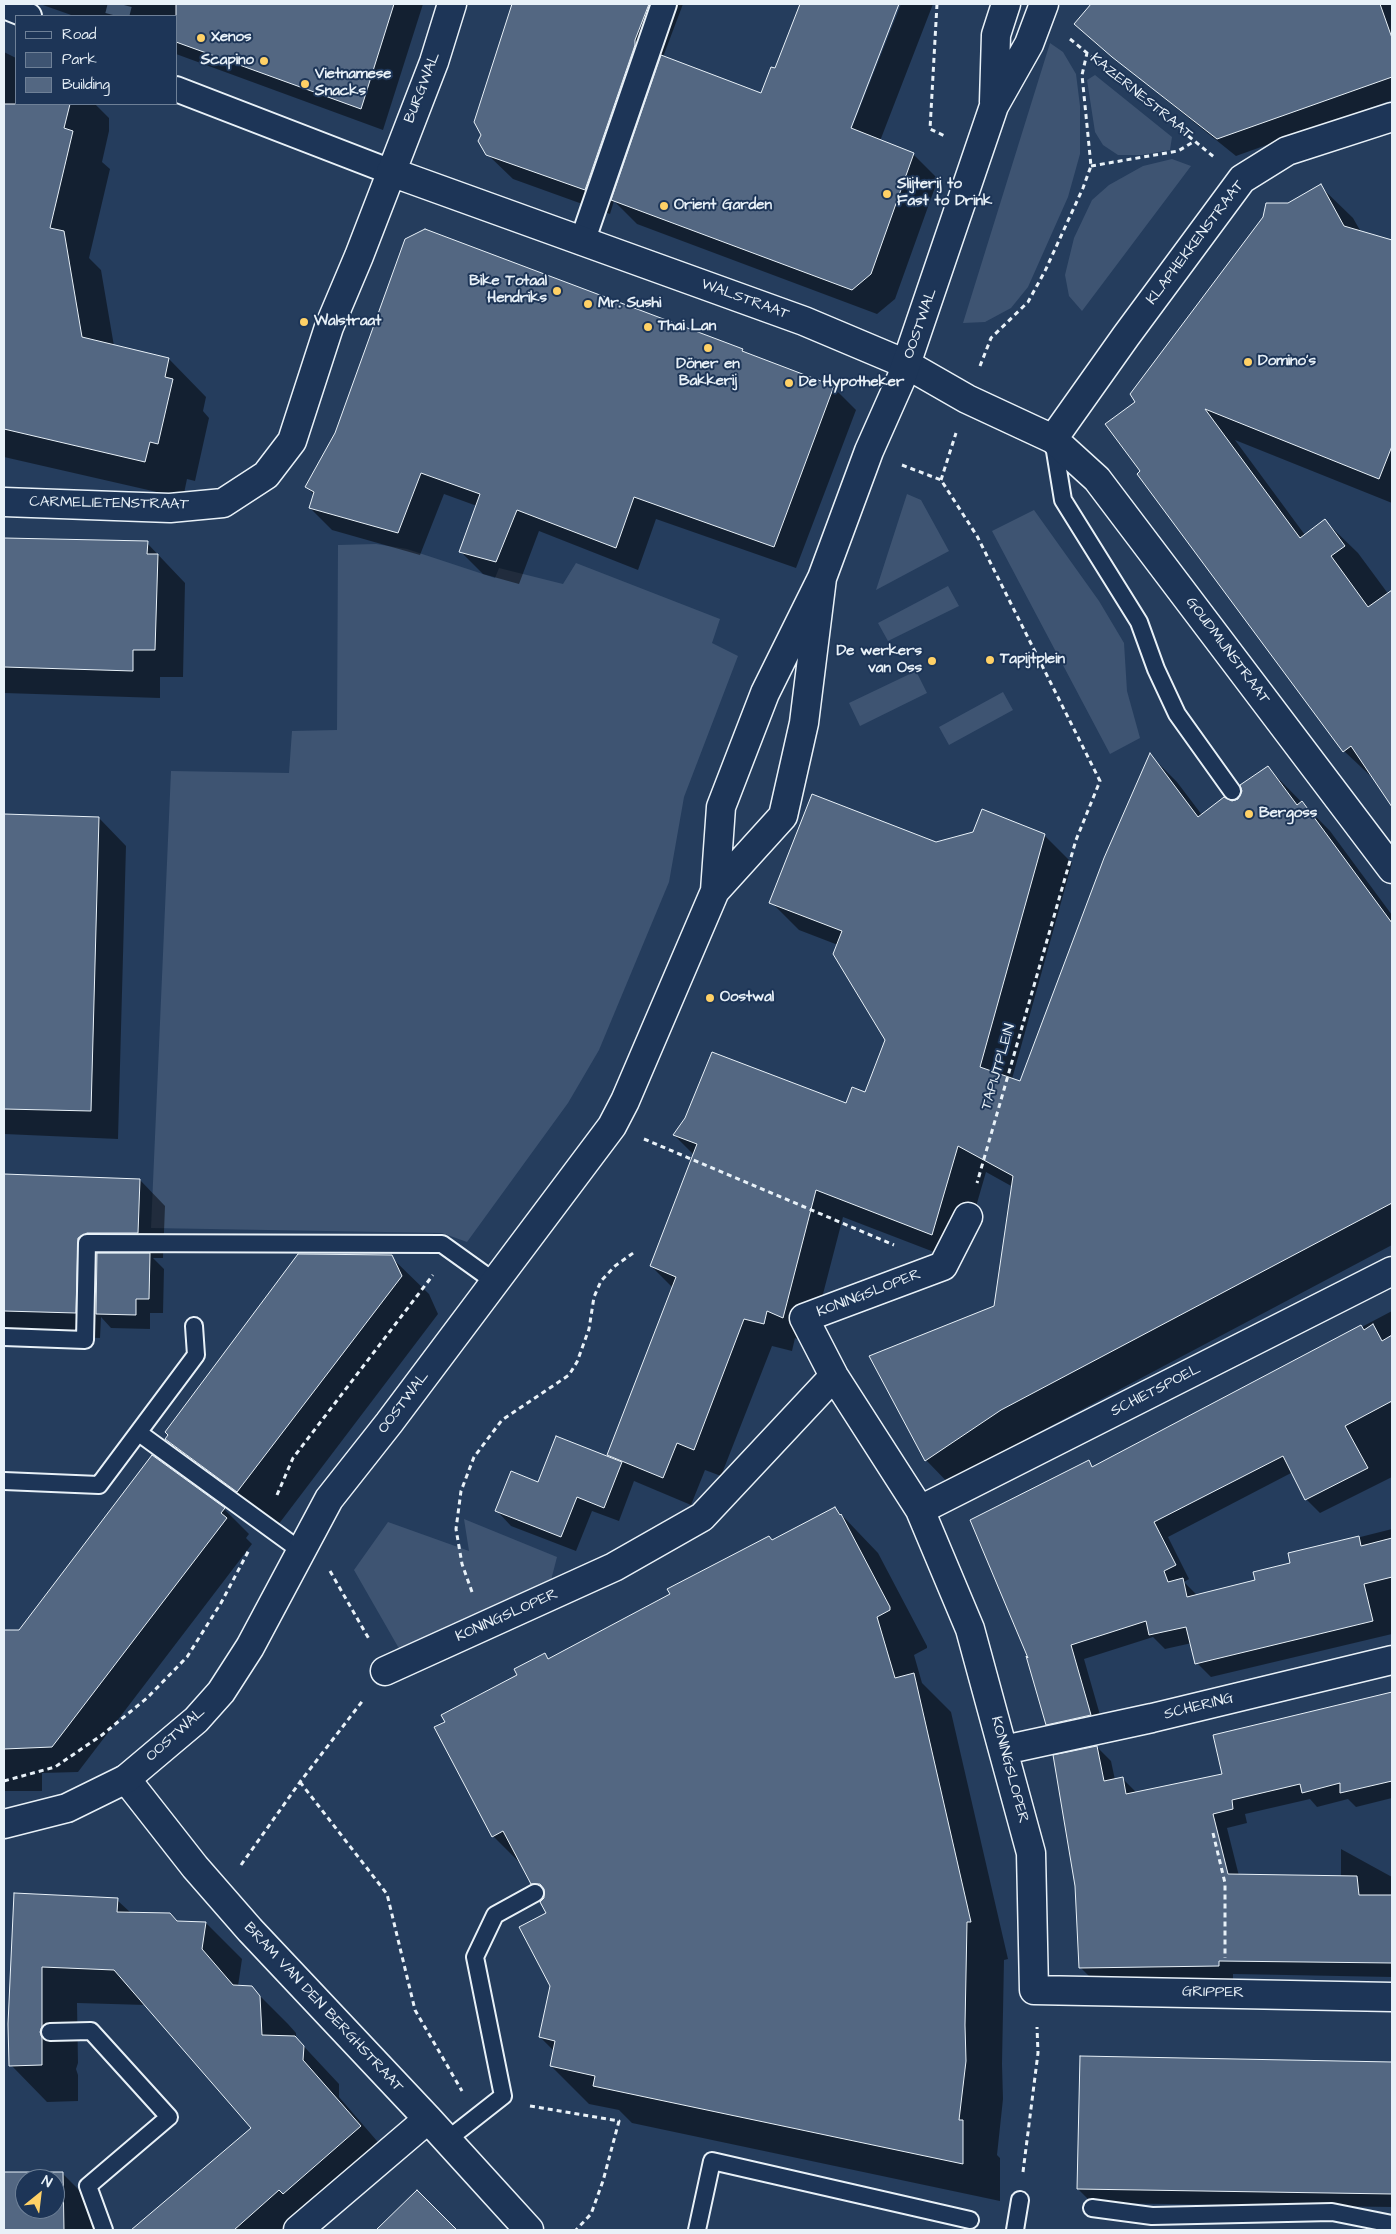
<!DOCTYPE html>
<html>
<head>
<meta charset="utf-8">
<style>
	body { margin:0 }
	#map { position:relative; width:1396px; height:2234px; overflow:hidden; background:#253d5d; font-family:"Architects Daughter",sans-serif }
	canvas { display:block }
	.frame { position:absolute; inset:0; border:5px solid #e8f1f8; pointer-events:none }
	.legend { position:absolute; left:15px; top:15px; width:162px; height:90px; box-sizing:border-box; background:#1d3557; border:1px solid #6e8097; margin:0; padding:6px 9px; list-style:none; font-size:15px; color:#e8f1f8 }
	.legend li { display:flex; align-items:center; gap:10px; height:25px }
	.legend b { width:25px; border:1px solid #6e8097 }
	.north { position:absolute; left:15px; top:2169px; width:50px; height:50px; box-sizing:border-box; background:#1d3557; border:1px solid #6e8097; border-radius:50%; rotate:29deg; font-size:14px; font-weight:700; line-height:20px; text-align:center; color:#e8f1f8 }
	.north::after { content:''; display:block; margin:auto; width:18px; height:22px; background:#ffd166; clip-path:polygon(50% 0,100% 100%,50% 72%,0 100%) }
</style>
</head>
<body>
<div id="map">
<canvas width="1396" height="2234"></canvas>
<div class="frame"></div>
<ul class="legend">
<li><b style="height:6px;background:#1d3557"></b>Road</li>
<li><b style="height:14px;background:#3e5472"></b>Park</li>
<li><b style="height:14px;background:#536782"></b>Building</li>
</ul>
<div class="north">N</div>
</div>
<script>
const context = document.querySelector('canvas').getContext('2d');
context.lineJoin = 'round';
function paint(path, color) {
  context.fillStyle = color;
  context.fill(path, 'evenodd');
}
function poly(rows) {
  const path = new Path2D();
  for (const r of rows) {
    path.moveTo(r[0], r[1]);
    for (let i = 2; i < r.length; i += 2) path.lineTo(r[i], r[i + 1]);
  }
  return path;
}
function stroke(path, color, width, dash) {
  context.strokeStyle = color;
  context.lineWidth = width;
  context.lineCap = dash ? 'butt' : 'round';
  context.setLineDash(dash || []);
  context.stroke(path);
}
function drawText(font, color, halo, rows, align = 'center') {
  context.font = font + ' "Architects Daughter",sans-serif';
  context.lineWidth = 4;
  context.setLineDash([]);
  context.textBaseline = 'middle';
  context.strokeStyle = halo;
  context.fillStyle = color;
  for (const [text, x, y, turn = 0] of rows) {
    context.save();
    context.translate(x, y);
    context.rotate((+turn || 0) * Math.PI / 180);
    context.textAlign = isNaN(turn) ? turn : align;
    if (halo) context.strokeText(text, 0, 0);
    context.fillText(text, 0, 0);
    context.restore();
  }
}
paint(poly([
	[1050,43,1063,52,1076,74,1080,106,1080,154,1068,197,1028,287,1011,308,985,322,963,323],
	[1095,75,1172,137,1170,150,1142,155,1118,155,1103,145,1095,132,1087,80],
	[1172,159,1191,166,1082,311,1069,296,1065,275,1074,238,1092,200,1109,185,1143,166],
	[907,494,921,500,949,551,876,590],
	[1034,510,1099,601,1124,643,1127,691,1140,738,1110,754,992,531],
	[376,544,407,549,495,578,499,568,563,584,576,563,720,619,712,643,738,656,684,797,669,882,599,1050,568,1103,467,1242,442,1233,151,1228,171,771,289,773,292,731,337,730,338,545],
	[948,586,959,606,888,641,878,623],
	[916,671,927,693,860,726,849,703],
	[1003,692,1013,710,949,745,939,727],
	[464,1519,557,1557,549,1588,401,1652,354,1570,388,1522,469,1551]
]), '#3e5472');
paint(poly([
	[40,4,423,4,383,130,176,54,176,16,74,16],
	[513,4,683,4,663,57,762,95,775,70,801,4,898,4,847,134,849,135,901,4,933,4,880,141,913,154,938,179,895,299,877,314,637,224,614,201,610,214,513,179,487,154,476,122],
	[1092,4,1392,4,1392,100,1236,156,1093,41,1076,24],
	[4,52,16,58,16,104,95,104,109,118,109,131,102,162,110,169,89,258,101,270,114,346,169,359,206,397,203,411,209,418,195,481,187,479,183,498,4,457],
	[1320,186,1353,218,1361,232,1392,242,1392,503,1235,440,1305,535,1325,521,1358,553,1392,599,1392,597,1392,804,1378,783,1344,751,1139,474,1142,472,1137,403,1288,205],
	[743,350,747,355,833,387,856,410,796,568,656,519,638,570,539,531,519,584,483,574,461,552,477,506,444,494,420,555,332,530,310,508,314,495,307,487],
	[4,539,147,543,185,583,183,677,160,677,160,698,4,693],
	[1150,755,1177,782,1202,815,1239,800,1267,767,1330,831,1392,915,1392,1245,1028,1438,953,1488,926,1460,995,1307,1013,1187,986,1172,960,1262,843,1217,810,1344,795,1338,792,1351,772,1346,721,1476,705,1470,691,1505,634,1481,619,1521,592,1511,576,1551,511,1526,497,1511,539,1484,613,1460,608,1455,673,1288,651,1266,694,1155,674,1135,847,1105,866,1093,886,1039,838,945,799,930,771,902,936,844,1044,835,1072,863,1012,1079,1021,1082],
	[4,816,99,818,126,846,118,1139,4,1134],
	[4,1176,140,1180,165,1206,163,1258,153,1258,164,1269,163,1313,150,1313,150,1329,111,1328,101,1317,100,1338,4,1335],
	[391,1257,429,1294,438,1314,275,1529,204,1477,166,1439],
	[1392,1311,1392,1477,1320,1513,1306,1499,1293,1472,1168,1537,1189,1579,1184,1582,1197,1595,1257,1581,1291,1564,1289,1555,1392,1529,1392,1634,1211,1677,1197,1663,1192,1643,1165,1649,1153,1637,1084,1659,1104,1729,1061,1738,1047,1724,1031,1660,1088,1462,1094,1468],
	[153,1457,224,1509,249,1534,246,1538,252,1544,78,1772,42,1773,42,1791,4,1791,4,1631,20,1631],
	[835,1508,878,1553,927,1646,927,1648,914,1655,922,1683,951,1712,1008,1959,1004,1960,1002,2064,1003,2099,997,2155,1000,2158,1000,2201,632,2123,619,2110,589,2104,551,2066,554,2051,540,2037,551,1985,548,1913,542,1902,545,1896,532,1883,523,1866,493,1836,447,1722,519,1676,545,1655,550,1659],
	[1392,1693,1392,1798,1356,1807,1348,1799,1317,1807,1310,1799,1245,1814,1247,1823,1227,1828,1239,1876,1341,1877,1341,1849,1392,1877,1392,1977,1233,1974,1233,1980,1095,1982,1080,1967,1097,1747,1111,1761,1115,1780,1122,1778,1137,1793,1223,1774,1215,1736],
	[16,1894,117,1900,131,1913,178,1922,206,1923,242,1959,238,1986,251,1987,288,2024,296,2033,296,2038,339,2084,339,2097,396,2163,320,2229,316,2226,311,2230,133,2230,253,2128,146,2005,77,2003,78,2063,76,2069,78,2075,78,2101,47,2102,11,2065],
	[1081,2057,1392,2063,1392,2207,1092,2203,1078,2189],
	[4,2173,62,2173,93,2204,93,2230,4,2230],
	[25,2179,55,2179,55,2209,25,2209],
	[417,2192,456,2230,377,2230]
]), '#0007');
const building = poly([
	[176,4,394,4,361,109,176,42,176,4],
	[512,4,649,4,635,40,635,45,585,190,486,155,478,141,481,135,474,122,512,4],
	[800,4,899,4,851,128,914,153,871,274,852,290,611,200,661,55,761,93,771,67,775,68,800,4],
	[1091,4,1380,4,1392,38,1392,77,1217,139,1112,57,1074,24,1091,4],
	[4,104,70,104,64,128,73,131,50,228,64,231,82,337,169,358,165,377,173,379,158,444,150,442,145,462,4,429,4,104],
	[1321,184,1344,226,1392,240,1392,446,1379,479,1205,409,1300,538,1325,519,1345,546,1331,556,1368,607,1392,590,1392,807,1351,746,1343,752,1137,474,1140,471,1105,424,1135,402,1130,394,1263,217,1266,203,1288,203,1321,184],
	[425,229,743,349,742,351,834,386,774,547,634,497,616,548,517,510,496,562,459,552,480,494,421,473,398,533,309,508,314,492,305,487,335,433,405,239,425,229],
	[4,538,148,541,147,554,158,554,155,650,133,650,133,671,4,667,4,538],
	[1150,753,1198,817,1224,797,1232,801,1238,799,1242,791,1240,785,1268,766,1297,805,1302,801,1392,923,1392,1203,1001,1410,925,1461,869,1356,994,1306,1013,1176,958,1146,932,1235,816,1190,783,1318,767,1311,764,1324,744,1319,694,1450,677,1443,663,1478,607,1455,676,1277,650,1266,697,1144,673,1135,685,1118,712,1052,846,1103,852,1087,865,1092,885,1040,833,954,842,931,769,903,812,794,936,842,973,832,982,809,1045,834,980,1067,1020,1081,1104,858,1150,753],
	[4,814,99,817,91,1111,4,1109,4,814],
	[4,1174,140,1179,138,1233,87,1233,78,1238,76,1313,4,1311,4,1174],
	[97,1253,150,1253,149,1299,136,1299,136,1315,96,1314,97,1253],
	[298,1254,392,1255,402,1276,237,1492,165,1439,168,1435,165,1432,298,1254],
	[1373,1324,1382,1341,1392,1335,1392,1401,1345,1426,1368,1468,1305,1500,1283,1456,1154,1522,1176,1565,1164,1571,1168,1582,1183,1578,1187,1597,1255,1580,1253,1572,1290,1563,1288,1553,1359,1536,1361,1546,1392,1538,1392,1577,1364,1584,1373,1621,1195,1664,1186,1627,1149,1635,1146,1621,1071,1645,1091,1715,1046,1725,1026,1656,1028,1658,970,1520,1089,1460,1092,1467,1361,1325,1364,1330,1373,1324],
	[556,1436,622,1462,604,1508,577,1497,561,1537,495,1511,511,1471,538,1482,556,1436],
	[152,1455,225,1508,221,1513,227,1518,52,1747,4,1749,4,1630,19,1630,152,1455],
	[835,1507,840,1515,841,1514,890,1607,890,1610,877,1617,895,1678,914,1673,971,1922,967,1922,965,2025,966,2061,959,2120,963,2120,963,2164,593,2086,595,2076,550,2066,555,2041,539,2037,550,1986,519,1927,546,1913,540,1902,544,1898,544,1889,540,1884,531,1884,503,1831,492,1837,434,1727,445,1722,441,1715,517,1675,514,1669,545,1653,548,1659,670,1594,667,1589,769,1536,772,1540,835,1507],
	[1392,1692,1392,1781,1340,1793,1340,1783,1302,1793,1300,1784,1232,1800,1233,1809,1213,1814,1228,1874,1357,1876,1359,1895,1392,1895,1392,1963,1219,1961,1219,1966,1079,1968,1075,1886,1053,1755,1097,1746,1104,1781,1123,1777,1126,1794,1222,1774,1213,1735,1392,1692],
	[14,1893,118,1898,117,1912,170,1913,177,1921,206,1922,202,1949,233,1985,252,1986,260,1996,262,2035,295,2036,304,2046,303,2060,361,2126,283,2194,279,2190,234,2230,131,2230,251,2128,114,1970,42,1967,42,2026,40,2032,42,2038,42,2065,9,2066,8,2024,14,1893],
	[1080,2056,1392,2062,1392,2194,1077,2189,1080,2056],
	[4,2172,63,2172,64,2230,4,2230,4,2172],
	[25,2179,55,2179,55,2209,25,2209,25,2179],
	[417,2190,457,2230,376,2230,417,2190]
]);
paint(building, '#536782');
stroke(building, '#e8f1f8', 1);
stroke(poly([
	[117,16,120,4]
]), '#425874', 24, [24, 12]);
const service = poly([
	[1053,439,1063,500,1139,622,1156,669,1177,714,1232,791],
	[4,1337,85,1340,87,1243,442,1244,495,1282],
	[139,1433,301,1551],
	[4,1481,99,1485,196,1355,194,1326],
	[50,2032,91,2031,169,2117,88,2186,104,2230],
	[447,2140,503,2096,475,1957,495,1915,535,1893],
	[1092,2208,1152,2216,1332,2212,1392,2224],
	[697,2230,712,2161,970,2220],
	[1015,2230,1020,2200]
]);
const pedestrian = poly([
	[4,6,29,16],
	[176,89,391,172],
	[582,242,664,4]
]);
const minor = poly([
	[391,172,804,321,906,364,967,399,1053,439,1097,479,1392,869],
	[1053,439,1126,336,1242,179,1287,151,1392,117],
	[4,502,170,508,223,503,266,475,292,441,329,327,359,256,434,62,452,4],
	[968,1217,943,1266,804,1318,834,1376,920,1510,970,1629,1031,1853,1034,1990,1392,1997],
	[920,1510,1392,1271],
	[385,1671,614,1567,702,1517,834,1376],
	[1004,1750,1152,1718,1392,1660],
	[126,1779,195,1867,250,1930,428,2119,529,2230],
	[298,2230,428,2119]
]);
const tertiary = poly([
	[994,102,996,35,1006,4],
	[715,891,721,807,765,693,822,578,869,451,901,379,994,106,1029,44,1044,4],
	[4,1824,67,1808,126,1779,196,1720,221,1692,250,1647,329,1499,389,1423,612,1126,625,1101,715,891,783,816,804,723,822,578]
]);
stroke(service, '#e8f1f8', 20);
stroke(pedestrian, '#e8f1f8', 28);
stroke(minor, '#e8f1f8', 31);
stroke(tertiary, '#e8f1f8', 31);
stroke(poly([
	[937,4,930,129,947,137],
	[1070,39,1214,157],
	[1091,166,1178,151,1195,141],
	[980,366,991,338,1028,302,1045,271,1083,188,1091,166,1082,75,1087,53],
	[902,465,941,480,977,536,1100,781,1076,840,977,1183],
	[941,480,956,433],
	[644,1139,894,1245],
	[277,1495,293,1458,433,1275],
	[330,1571,369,1639],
	[472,1592,462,1564,456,1529,461,1491,474,1457,502,1420,569,1375,577,1362,589,1329,594,1297,601,1281,615,1266,636,1251],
	[4,1781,55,1767,102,1735,147,1698,187,1657,221,1603,249,1550],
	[300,1782,387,1894,415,2010,462,2091],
	[1213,1833,1225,1883,1225,1958],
	[241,1865,300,1782,364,1699],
	[530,2106,619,2121,603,2181,591,2214,576,2230],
	[1023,2172,1038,2053,1037,2027]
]), '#e8f1f8', 3, [5, 4]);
stroke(service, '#1d3557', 16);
stroke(pedestrian, '#1d3557', 24);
stroke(minor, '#1d3557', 28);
stroke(tertiary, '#1d3557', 28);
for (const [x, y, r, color] of [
	[201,38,5,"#ffd166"],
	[264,61,5,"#ffd166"],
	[305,84,5,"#ffd166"],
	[887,194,5,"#ffd166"],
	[664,206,5,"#ffd166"],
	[557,291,5,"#ffd166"],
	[588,304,5,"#ffd166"],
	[304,322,5,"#ffd166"],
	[648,327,5,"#ffd166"],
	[708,348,5,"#ffd166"],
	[1248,362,5,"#ffd166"],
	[789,383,5,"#ffd166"],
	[990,660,5,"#ffd166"],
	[932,661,5,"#ffd166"],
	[1249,814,5,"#ffd166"],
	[710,998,5,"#ffd166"]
]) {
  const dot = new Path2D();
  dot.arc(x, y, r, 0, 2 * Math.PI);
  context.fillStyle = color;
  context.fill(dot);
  stroke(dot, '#1d3557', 2);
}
drawText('bold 15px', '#e8f1f8', '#1d3557', [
	["Xenos",211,38],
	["Scapino",254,61,"right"],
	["Vietnamese",315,75],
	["Snacks",315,92],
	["Slijterij to",897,185],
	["Fast to Drink",897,202],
	["Orient Garden",674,206],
	["Bike Totaal",547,282,"right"],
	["Hendriks",547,299,"right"],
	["Mr. Sushi",598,304],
	["Walstraat",314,322],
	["Thai Lan",658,327],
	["Domino's",1258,362],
	["Döner en",708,365,"center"],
	["Bakkerij",708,382,"center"],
	["De Hypotheker",799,383],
	["De werkers",922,652,"right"],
	["van Oss",922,669,"right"],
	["Tapijtplein",1000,660],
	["Bergoss",1259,814],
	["Oostwal",720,998]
], 'left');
drawText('15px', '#e8f1f8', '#1d3557', [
	["BURGWAL",423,88,-69],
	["KAZERNESTRAAT",1141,97,39],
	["KLAPHEKKENSTRAAT",1196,243,-53],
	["WALSTRAAT",745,300,20],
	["OOSTWAL",921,324,-71],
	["CARMELIETENSTRAAT",109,504,1],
	["GOUDMIJNSTRAAT",1227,651,53],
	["TAPIJTPLEIN",999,1067,-74],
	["KONINGSLOPER",869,1294,-21],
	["SCHIETSPOEL",1156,1391,-27],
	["OOSTWAL",404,1403,-53],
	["KONINGSLOPER",507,1616,-24],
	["SCHERING",1199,1707,-14],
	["OOSTWAL",176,1735,-42],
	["KONINGSLOPER",1009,1770,75],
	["GRIPPER",1213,1993,1],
	["BRAM VAN DEN BERGHSTRAAT",323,2008,47]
]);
</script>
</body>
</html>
